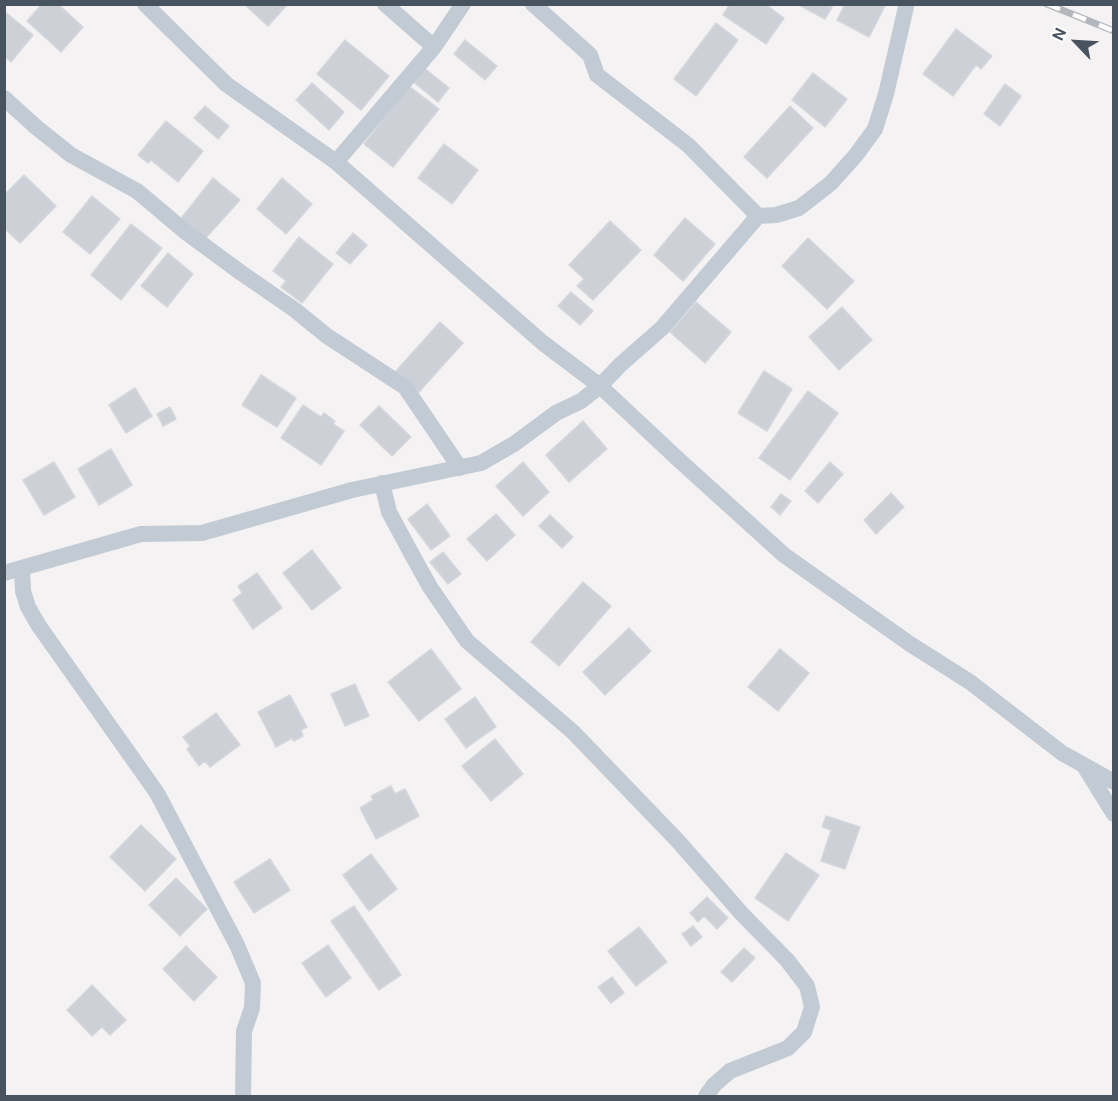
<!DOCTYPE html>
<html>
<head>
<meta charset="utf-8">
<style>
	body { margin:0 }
	#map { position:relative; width:1118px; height:1101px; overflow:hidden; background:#f4f2f2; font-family:"DM Sans",sans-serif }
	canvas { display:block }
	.frame { position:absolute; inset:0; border:6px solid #485360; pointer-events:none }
	.north { position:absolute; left:1046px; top:12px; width:60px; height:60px; -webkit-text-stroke:4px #fff; paint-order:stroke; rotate:295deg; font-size:16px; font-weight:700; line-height:24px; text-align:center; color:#485360 }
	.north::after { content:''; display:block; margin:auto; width:21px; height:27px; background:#485360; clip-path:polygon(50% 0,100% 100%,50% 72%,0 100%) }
</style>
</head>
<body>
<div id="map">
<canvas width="1118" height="1101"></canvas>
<div class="frame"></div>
<div class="north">N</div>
</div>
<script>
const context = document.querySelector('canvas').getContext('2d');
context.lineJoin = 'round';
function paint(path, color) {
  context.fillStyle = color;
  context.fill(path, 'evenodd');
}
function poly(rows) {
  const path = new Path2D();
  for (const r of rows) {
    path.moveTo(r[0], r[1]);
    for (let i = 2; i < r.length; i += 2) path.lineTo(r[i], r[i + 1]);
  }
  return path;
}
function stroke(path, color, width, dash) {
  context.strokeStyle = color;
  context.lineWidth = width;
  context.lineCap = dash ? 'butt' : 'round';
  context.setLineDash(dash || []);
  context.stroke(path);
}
const building = poly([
	[42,4,58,4,83,27,61,52,27,21,42,4],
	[244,4,288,4,268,26,244,4],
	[730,4,765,4,784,18,766,44,723,15,730,4],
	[827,4,832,7,825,19,799,5,827,4],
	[845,4,882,4,885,6,869,37,837,20,845,4],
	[4,11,33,35,11,62,4,56,4,11],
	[716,23,738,40,696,96,674,79,716,23],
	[956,29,992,56,981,69,976,65,953,96,923,74,956,29],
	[345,40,389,76,361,110,317,74,345,40],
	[465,40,497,66,485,80,454,54,465,40],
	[423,67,449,88,438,102,412,81,423,67],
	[813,73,847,99,825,127,792,100,813,73],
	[312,83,344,112,329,130,296,100,312,83],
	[1005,84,1021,96,1000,126,984,114,1005,84],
	[409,86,439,109,393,167,364,144,409,86],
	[205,106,229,126,218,139,194,118,205,106],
	[790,106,813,128,767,178,744,157,790,106],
	[166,121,203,151,178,182,151,160,148,163,138,155,166,121],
	[444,144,478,170,452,204,418,178,444,144],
	[24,175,56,206,20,243,4,228,4,195,24,175],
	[213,178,240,200,204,240,179,221,213,178],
	[282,178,312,204,286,234,257,209,282,178],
	[92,196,120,219,90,254,63,232,92,196],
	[685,218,715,244,683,281,654,255,685,218],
	[610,221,641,250,593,300,577,286,584,279,569,265,610,221],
	[131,224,162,248,121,300,91,275,131,224],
	[353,233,367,245,350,264,336,253,353,233],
	[299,237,333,264,302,303,281,287,286,281,273,271,299,237],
	[808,238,854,281,827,309,782,266,808,238],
	[168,253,193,274,167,307,141,286,168,253],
	[571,292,593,311,580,325,558,306,571,292],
	[696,302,731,332,705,363,670,332,696,302],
	[842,307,872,340,839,370,809,337,842,307],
	[440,322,463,343,419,392,396,371,440,322],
	[764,371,792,389,767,431,738,413,764,371],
	[261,375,296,398,277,427,242,405,261,375],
	[135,388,152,416,126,433,109,405,135,388],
	[808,391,838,413,790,480,759,458,808,391],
	[303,405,321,417,324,413,335,421,333,424,344,431,321,465,281,438,303,405],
	[379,406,411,437,392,456,360,425,379,406],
	[170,407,176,419,163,426,157,414,170,407],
	[583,421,607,449,569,482,546,455,583,421],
	[111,449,132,485,99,505,78,469,111,449],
	[54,462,75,497,44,515,23,480,54,462],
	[523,462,549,492,523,516,496,486,523,462],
	[830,462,843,474,818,503,805,491,830,462],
	[891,493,904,507,876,534,864,520,891,493],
	[781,494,791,501,780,515,771,507,781,494],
	[427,504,450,536,431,550,408,519,427,504],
	[496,514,515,535,487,561,467,539,496,514],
	[550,515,573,537,562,548,539,526,550,515],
	[312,550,341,588,312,610,283,573,312,550],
	[443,552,461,574,448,584,430,562,443,552],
	[257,573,282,608,253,629,233,600,242,593,238,586,257,573],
	[583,582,611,606,559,666,531,642,583,582],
	[629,628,651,651,605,695,583,672,629,628],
	[431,649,461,689,419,721,388,682,431,649],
	[780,649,809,673,778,711,748,687,780,649],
	[355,684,369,716,345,726,331,694,355,684],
	[290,695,307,727,301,730,303,736,294,741,292,738,276,747,258,712,290,695],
	[475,697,496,727,466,748,445,719,475,697],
	[216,713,240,745,210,767,205,761,199,766,187,749,190,746,183,737,216,713],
	[495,739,523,774,491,801,462,766,495,739],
	[391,786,395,794,405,789,419,816,376,839,360,808,373,800,371,796,391,786],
	[826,816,860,827,845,869,821,861,831,830,822,827,826,816],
	[141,825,176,859,145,891,110,857,141,825],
	[786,853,819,875,788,921,755,898,786,853],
	[371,854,397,889,369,911,343,875,371,854],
	[270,859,290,890,254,913,234,882,270,859],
	[176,878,207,909,180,936,149,905,176,878],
	[707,897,728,918,717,929,704,916,698,922,690,913,707,897],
	[354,906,401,975,379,990,331,921,354,906],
	[693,926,702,937,691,946,682,934,693,926],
	[639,927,667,962,636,986,608,951,639,927],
	[328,945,351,978,326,997,302,963,328,945],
	[186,946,217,977,194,1001,163,969,186,946],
	[744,948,755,958,732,982,721,972,744,948],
	[612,977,624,993,611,1003,598,987,612,977],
	[92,985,126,1020,110,1035,102,1027,92,1036,67,1010,92,985]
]);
paint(building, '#cdd0d6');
stroke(building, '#d5d7dd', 1.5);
stroke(poly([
	[145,4,226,84,336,162,543,343,600,386,680,461,784,555,910,644,970,682,1062,753,1114,782],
	[385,4,434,47],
	[533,4,590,55,597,75,688,145,758,216],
	[4,98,36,127,71,155,137,191,187,233,240,272,295,310,327,336,405,387,460,468],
	[336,162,434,47,463,4],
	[382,483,389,512,410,551,430,587,467,641,573,732,677,840,742,914,787,960,807,986,812,1007,804,1032,788,1048,730,1071,714,1085,706,1096],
	[22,569,23,591,28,607,39,626,157,793,237,945,253,983,252,1008,244,1031,243,1096],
	[4,573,141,534,202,533,352,490,481,463,514,444,556,413,581,401,600,386,620,365,662,328,758,216,776,215,799,208,831,183,856,155,875,129,886,94,906,7],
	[1086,769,1114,814]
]), '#c2cad3', 16);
const rail = poly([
	[1047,4,1114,31]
]);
stroke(rail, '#b3b6bc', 7);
stroke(rail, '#fff', 4.5, [14]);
</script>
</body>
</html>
